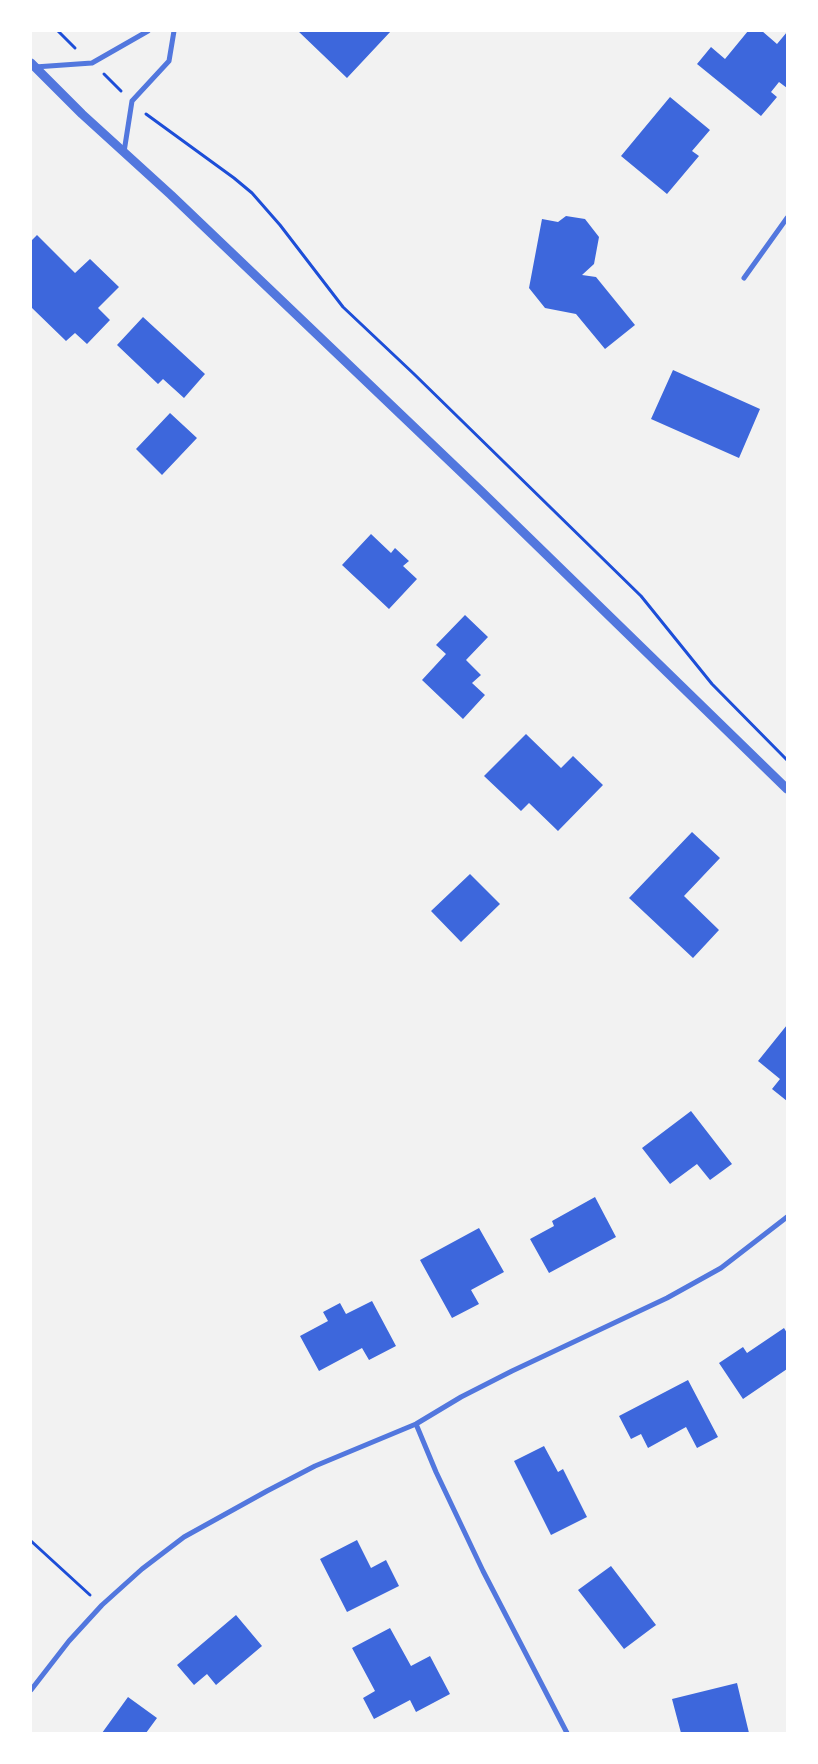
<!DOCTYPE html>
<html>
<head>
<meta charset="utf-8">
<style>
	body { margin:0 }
	#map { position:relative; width:818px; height:1764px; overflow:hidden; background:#f2f2f2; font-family:"Roboto Condensed",sans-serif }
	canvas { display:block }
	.frame { position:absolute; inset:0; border:32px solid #fff; pointer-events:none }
</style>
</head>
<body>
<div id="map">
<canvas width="818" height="1764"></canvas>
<div class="frame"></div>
</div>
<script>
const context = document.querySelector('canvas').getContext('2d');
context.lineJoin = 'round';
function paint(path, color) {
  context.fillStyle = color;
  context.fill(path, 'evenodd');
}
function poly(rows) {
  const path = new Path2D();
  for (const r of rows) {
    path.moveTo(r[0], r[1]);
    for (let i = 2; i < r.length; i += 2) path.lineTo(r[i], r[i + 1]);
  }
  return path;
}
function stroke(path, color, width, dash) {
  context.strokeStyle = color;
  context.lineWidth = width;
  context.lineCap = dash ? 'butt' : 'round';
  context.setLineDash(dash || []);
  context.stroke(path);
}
paint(poly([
	[298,31,391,31,347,78],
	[748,31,762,31,777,44,787,32,787,88,779,82,771,92,777,97,761,116,697,64,711,47,725,59],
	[670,97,710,130,692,151,699,156,667,194,621,156],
	[566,216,585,219,599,237,594,264,582,275,596,277,635,325,605,349,576,314,545,308,529,288,542,219,558,222],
	[37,235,75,273,90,259,119,287,98,308,110,320,87,344,75,333,66,341,31,307,31,241],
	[143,317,205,374,184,398,163,379,158,384,117,345],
	[673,370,760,409,739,458,651,419],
	[170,413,197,438,162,475,136,449],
	[371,534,391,553,395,548,409,561,403,566,417,579,389,609,342,565],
	[465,615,488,637,466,660,481,675,472,683,485,695,463,719,422,680,446,654,436,645],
	[526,734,561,768,573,756,603,785,558,831,529,803,521,811,484,776],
	[692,832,720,858,684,896,719,930,693,958,629,898],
	[470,874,500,904,461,942,431,911],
	[787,1025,787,1101,772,1089,780,1079,758,1061],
	[691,1111,732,1164,710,1180,697,1164,670,1184,642,1148],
	[595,1197,616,1237,549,1273,530,1239,554,1226,552,1221],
	[479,1228,504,1272,471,1290,479,1304,452,1318,420,1260],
	[372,1301,396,1346,369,1360,362,1348,319,1371,300,1336,328,1321,323,1312,340,1303,346,1314],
	[784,1328,787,1333,787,1369,743,1399,719,1363,743,1347,747,1353],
	[688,1380,718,1437,697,1448,686,1427,648,1448,641,1434,631,1439,619,1416],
	[544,1446,558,1472,563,1469,587,1517,551,1535,514,1461],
	[357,1540,371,1568,386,1560,399,1586,347,1612,320,1559],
	[611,1566,656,1625,624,1649,578,1590],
	[236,1615,262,1646,216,1685,207,1674,194,1685,177,1665],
	[390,1628,411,1666,430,1656,450,1694,416,1712,410,1700,374,1719,363,1698,375,1691,352,1648],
	[737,1683,749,1733,681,1733,672,1699],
	[128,1697,157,1718,146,1733,102,1733]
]), '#3d67dc');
stroke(poly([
	[58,31,75,48],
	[104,74,121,91],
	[146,114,234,178,252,193,280,225,343,307,414,374,641,596,712,684,787,760],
	[31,1541,90,1595]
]), '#1d4ed8', 3);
stroke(poly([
	[35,67,92,63,148,31],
	[124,152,132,101,169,61,174,31],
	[744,278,787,218],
	[416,1424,436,1472,483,1571,567,1733],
	[31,1690,69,1641,102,1605,142,1569,184,1537,267,1491,315,1466,416,1424,461,1397,512,1371,667,1298,721,1268,787,1217]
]), '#5277de', 5);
stroke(poly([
	[31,63,82,114,171,195,482,492,787,789]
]), '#5277de', 9);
</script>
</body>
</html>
